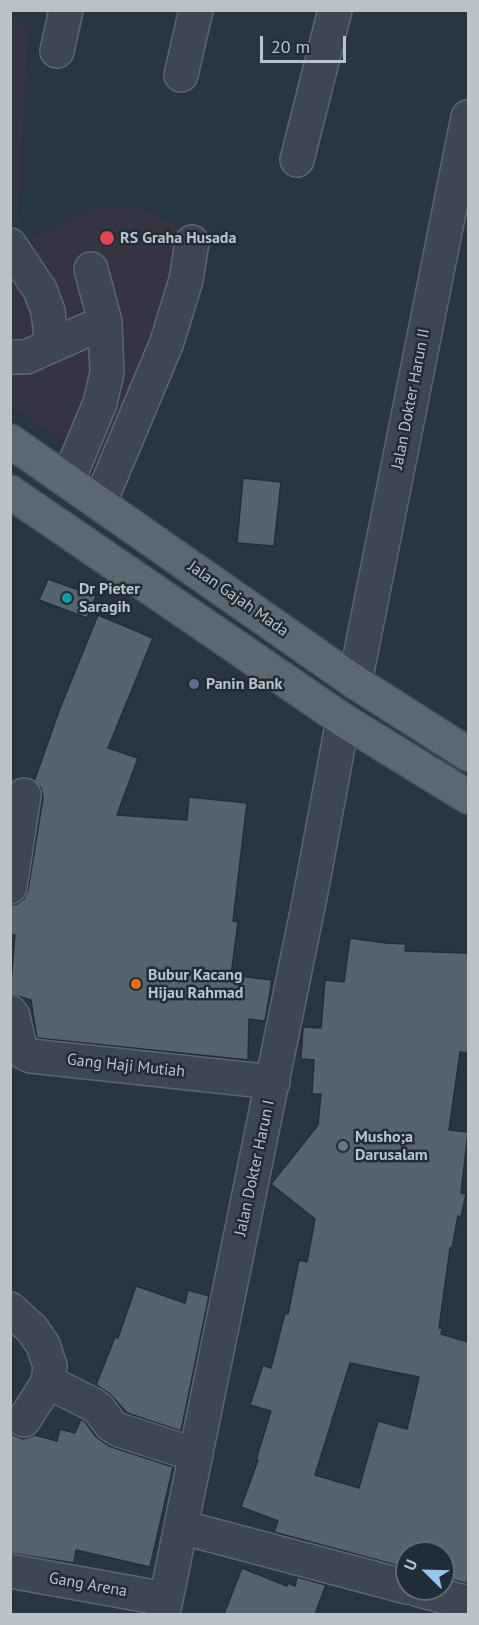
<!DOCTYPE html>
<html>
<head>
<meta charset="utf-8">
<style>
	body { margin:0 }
	#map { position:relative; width:479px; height:1625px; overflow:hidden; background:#283641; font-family:"PT Sans",sans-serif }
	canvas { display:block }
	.frame { position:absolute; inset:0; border:12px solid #bac2cb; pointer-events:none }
	.north { position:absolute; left:395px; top:1541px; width:60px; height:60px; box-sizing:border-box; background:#212d36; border:2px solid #5e6972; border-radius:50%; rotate:293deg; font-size:16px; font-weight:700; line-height:24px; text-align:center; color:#bac2cb }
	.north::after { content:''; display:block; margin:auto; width:21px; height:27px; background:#97c6f2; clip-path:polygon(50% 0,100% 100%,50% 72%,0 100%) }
	.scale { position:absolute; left:260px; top:36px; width:86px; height:27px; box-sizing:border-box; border:3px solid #bac2cb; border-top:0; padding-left:8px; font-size:18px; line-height:21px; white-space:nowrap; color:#bac2cb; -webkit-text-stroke:4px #212d36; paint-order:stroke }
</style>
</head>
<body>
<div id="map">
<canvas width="479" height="1625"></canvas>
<div class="frame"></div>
<div class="north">U</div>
<div class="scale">20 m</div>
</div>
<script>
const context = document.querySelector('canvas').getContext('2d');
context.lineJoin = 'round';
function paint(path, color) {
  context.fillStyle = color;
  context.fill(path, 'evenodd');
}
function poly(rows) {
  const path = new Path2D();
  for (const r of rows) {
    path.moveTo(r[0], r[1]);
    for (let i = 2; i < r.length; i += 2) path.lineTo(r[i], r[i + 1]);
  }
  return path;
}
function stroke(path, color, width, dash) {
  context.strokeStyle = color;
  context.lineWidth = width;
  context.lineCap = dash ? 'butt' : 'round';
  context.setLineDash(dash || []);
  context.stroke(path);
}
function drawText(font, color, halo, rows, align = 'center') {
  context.font = font + ' "PT Sans",sans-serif';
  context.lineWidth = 5;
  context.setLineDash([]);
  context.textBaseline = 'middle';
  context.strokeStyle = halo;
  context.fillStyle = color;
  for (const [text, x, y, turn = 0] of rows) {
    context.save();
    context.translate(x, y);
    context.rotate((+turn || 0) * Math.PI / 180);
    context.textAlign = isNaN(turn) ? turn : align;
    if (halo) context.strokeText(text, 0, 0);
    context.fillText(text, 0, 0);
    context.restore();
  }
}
paint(poly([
	[10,17,28,30,16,247,97,207,150,210,181,229,169,309,108,469,11,407]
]), '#343442');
const building = poly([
	[243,478,281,482,274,546,237,543,243,478],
	[48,579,96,596,87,618,39,600,48,579],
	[98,615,153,638,108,748,138,758,117,815,187,820,189,797,247,803,233,921,238,922,231,975,272,980,265,1021,249,1019,248,1060,37,1038,31,1000,10,994,15,935,10,935,10,905,17,904,24,899,28,890,43,798,41,788,32,779,35,779,60,708,98,615],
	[350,938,385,943,406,944,405,951,468,953,468,1053,460,1052,449,1130,468,1132,461,1193,466,1194,461,1217,458,1216,452,1248,450,1248,439,1328,442,1328,441,1334,468,1342,468,1584,443,1577,443,1553,407,1553,407,1568,274,1532,278,1521,241,1507,258,1460,256,1460,271,1411,250,1405,263,1365,271,1368,285,1313,288,1314,299,1260,307,1262,315,1219,271,1184,318,1125,321,1094,312,1094,314,1060,301,1059,303,1027,321,1028,325,980,344,982,350,938],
	[350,1363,419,1377,407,1429,378,1421,359,1488,315,1475,350,1363],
	[136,1286,185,1303,188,1290,209,1296,181,1431,127,1413,110,1394,96,1385,115,1337,118,1338,136,1286],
	[81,1419,86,1423,96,1437,109,1446,173,1467,150,1567,76,1550,74,1563,10,1553,10,1432,15,1436,23,1439,35,1435,57,1441,60,1429,75,1433,81,1419],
	[242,1568,287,1586,288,1583,295,1586,297,1577,326,1585,315,1614,224,1614,242,1568]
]);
paint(building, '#54636e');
stroke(building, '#232f38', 1.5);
const minor = poly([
	[57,51,66,10],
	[181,75,196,10],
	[297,160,335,10],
	[10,245,40,290,48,311,52,345],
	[10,357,26,357,105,322],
	[68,480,100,403,107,373,105,322,91,269],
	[100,502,167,342,186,280,192,242],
	[355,682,468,117],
	[10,887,24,795],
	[10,1012,13,1016,20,1047,24,1053,31,1056,273,1082],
	[10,1309,32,1329,43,1345,50,1366,48,1382,24,1420],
	[48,1382,92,1404,99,1409,111,1425,119,1430,196,1455],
	[181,1527,407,1587],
	[10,1571,166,1599],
	[416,1589,468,1603],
	[163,1614,310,897,343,720]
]);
const major = poly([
	[10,441,355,682,468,754],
	[10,492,343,720,468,797]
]);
stroke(minor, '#5b656e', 36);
stroke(major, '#46515a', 36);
stroke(minor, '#3d4751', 33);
stroke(major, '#5b6771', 33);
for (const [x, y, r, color] of [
	[107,238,8,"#e0444e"],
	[67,598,6,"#0f9aa8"],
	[194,684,6,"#5c6f8a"],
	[136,984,6,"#e8710a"],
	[343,1146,6,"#6b7280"]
]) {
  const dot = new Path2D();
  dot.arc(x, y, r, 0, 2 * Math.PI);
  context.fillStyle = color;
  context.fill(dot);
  stroke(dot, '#212d36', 2);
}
drawText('bold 16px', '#bac2cb', '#212d36', [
	["RS Graha Husada",120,238],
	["Dr Pieter",79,589],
	["Saragih",79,607],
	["Panin Bank",206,684],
	["Bubur Kacang",148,975],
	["Hijau Rahmad",148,993],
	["Musho;a",355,1137],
	["Darusalam",355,1155]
], 'left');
drawText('16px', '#bac2cb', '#212d36', [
	["Jalan Dokter Harun II",411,399,-79],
	["Jalan Gajah Mada",238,599,35],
	["Gang Haji Mutiah",126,1066,6],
	["Jalan Dokter Harun I",255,1168,-78],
	["Gang Arena",88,1585,10]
]);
</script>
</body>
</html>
